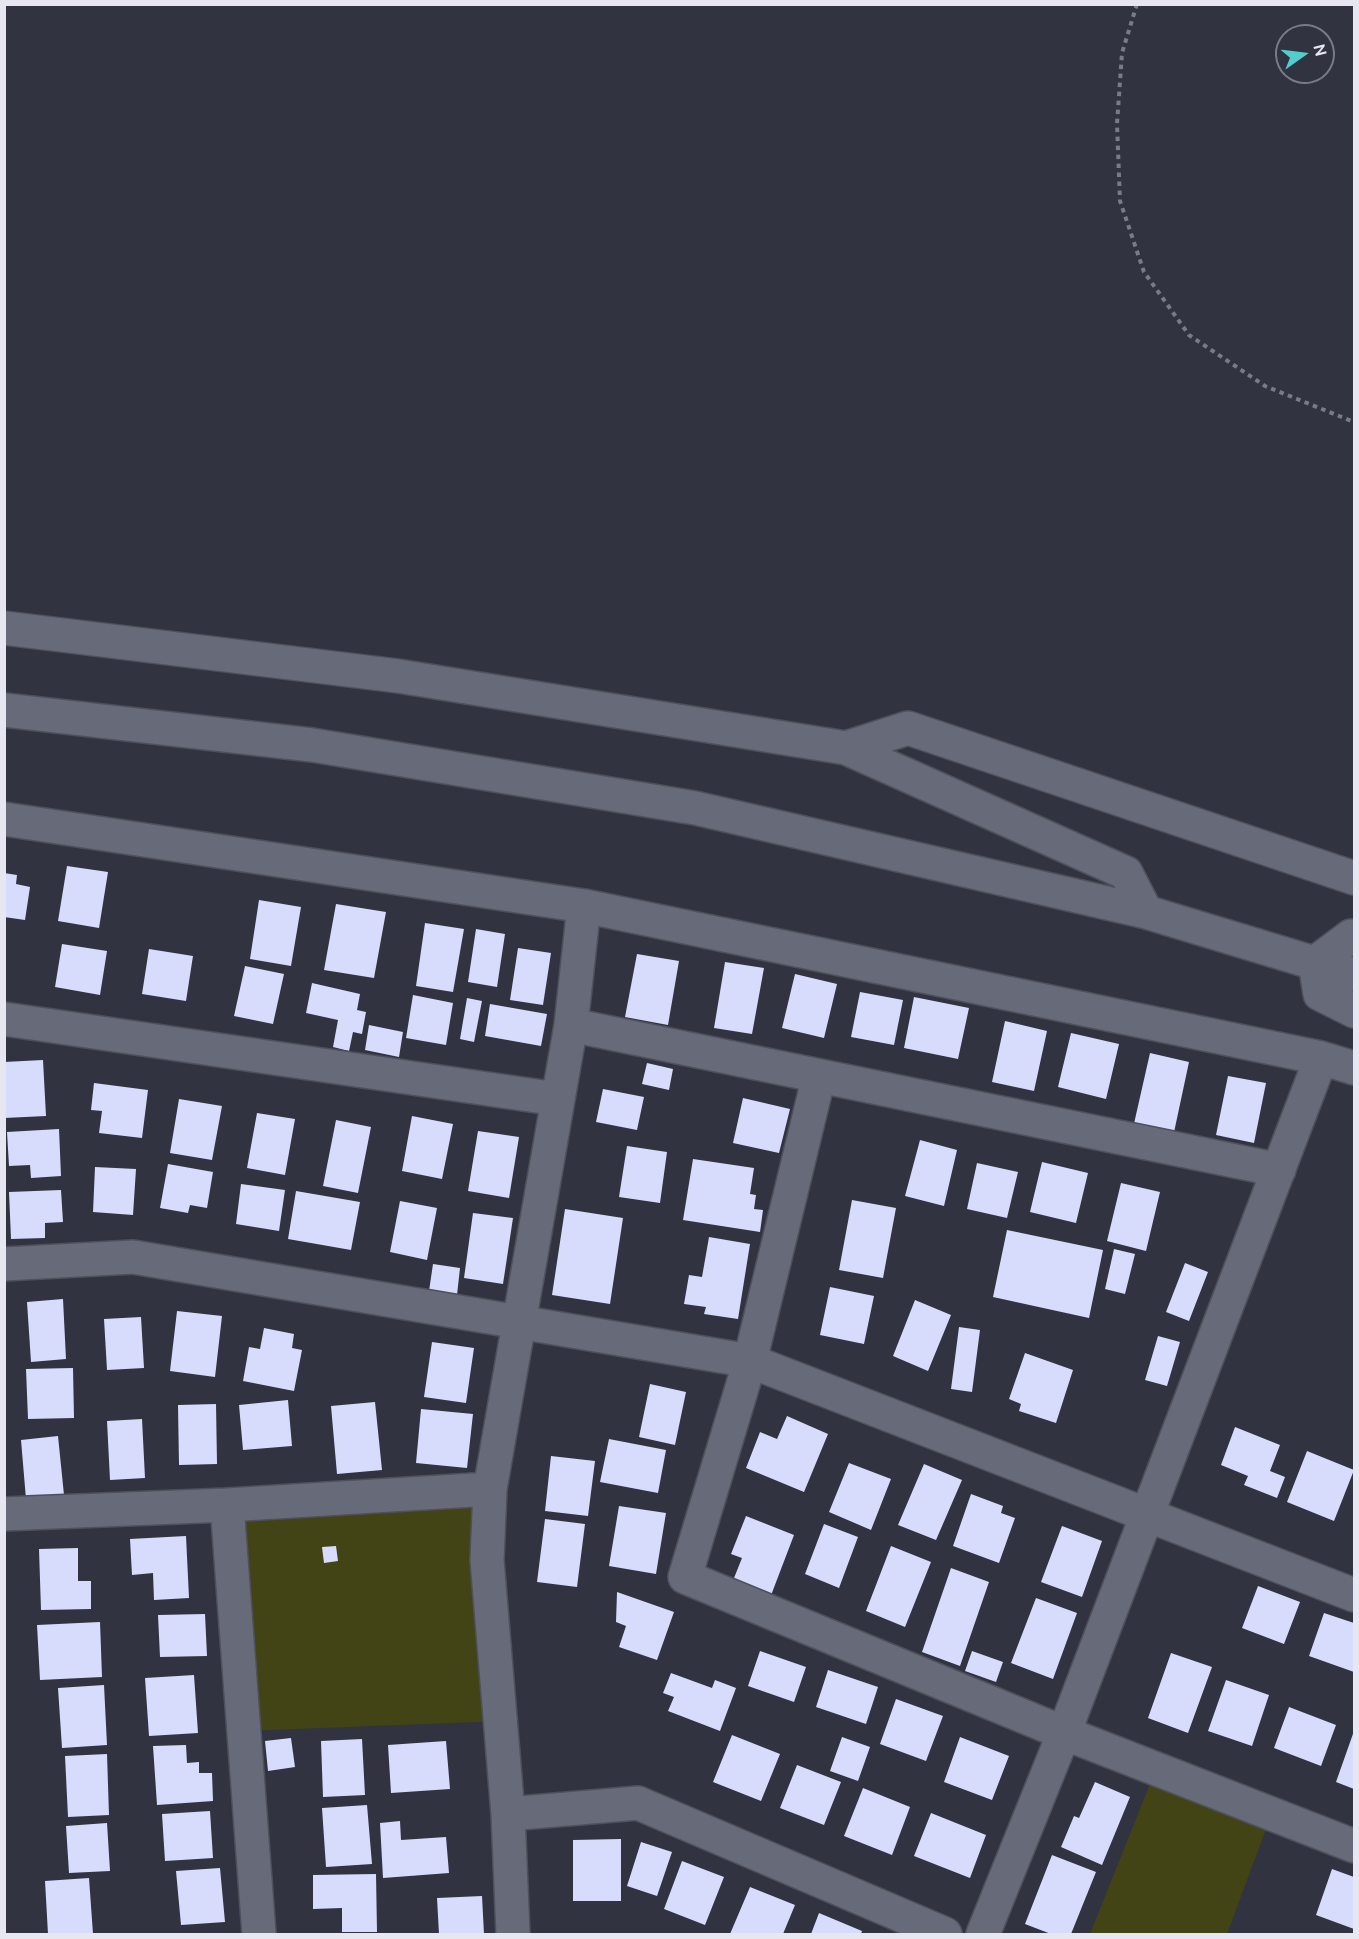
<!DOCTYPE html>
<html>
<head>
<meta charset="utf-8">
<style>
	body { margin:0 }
	#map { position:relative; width:1359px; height:1939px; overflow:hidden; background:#313341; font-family:Ubuntu,sans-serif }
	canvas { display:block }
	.frame { position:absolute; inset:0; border:6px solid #e6e7f0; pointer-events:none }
	.north { position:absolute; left:1275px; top:24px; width:60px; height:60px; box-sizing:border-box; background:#313341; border:2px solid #797b87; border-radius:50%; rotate:76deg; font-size:16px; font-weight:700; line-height:24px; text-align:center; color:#e6e7f0 }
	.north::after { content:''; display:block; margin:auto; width:21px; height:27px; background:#52cdcc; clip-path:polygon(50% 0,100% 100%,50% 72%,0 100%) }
</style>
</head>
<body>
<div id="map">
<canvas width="1359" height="1939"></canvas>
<div class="frame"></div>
<div class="north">N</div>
</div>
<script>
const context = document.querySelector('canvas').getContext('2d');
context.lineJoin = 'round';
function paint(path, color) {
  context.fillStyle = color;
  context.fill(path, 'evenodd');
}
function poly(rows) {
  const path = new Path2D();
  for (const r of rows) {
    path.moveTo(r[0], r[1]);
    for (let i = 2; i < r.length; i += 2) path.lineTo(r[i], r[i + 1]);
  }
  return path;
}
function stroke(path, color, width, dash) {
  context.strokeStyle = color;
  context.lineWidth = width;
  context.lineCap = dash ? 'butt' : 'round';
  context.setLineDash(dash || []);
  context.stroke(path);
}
paint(poly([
	[490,1489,501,1721,244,1731,227,1505],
	[1156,1769,1272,1813,1227,1934,1090,1934]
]), '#434415');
paint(poly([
	[67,866,108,872,99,928,58,921],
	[4,873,17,875,16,884,30,887,25,920,4,917],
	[259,900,301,907,291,966,250,959],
	[336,904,386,912,374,978,324,970],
	[425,923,464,929,453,992,416,986],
	[476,929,505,934,497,987,468,982],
	[62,944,107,951,100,995,55,987],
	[518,948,551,953,543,1005,510,1000],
	[149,949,193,956,186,1001,142,994],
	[637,954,679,961,668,1025,625,1017],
	[725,962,764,968,752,1034,714,1028],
	[245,966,284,974,273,1024,234,1016],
	[795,974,837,984,824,1038,782,1028],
	[312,983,360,994,357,1010,366,1012,362,1034,353,1032,349,1051,333,1047,338,1020,306,1013],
	[860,992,903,1000,894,1045,851,1037],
	[413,995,453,1003,446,1045,406,1038],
	[914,997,969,1008,958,1059,904,1048],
	[467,998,482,1001,474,1042,460,1039],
	[490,1004,547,1014,541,1046,485,1036],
	[1005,1021,1047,1031,1034,1091,992,1082],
	[369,1025,403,1032,399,1057,365,1050],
	[1071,1033,1119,1044,1106,1099,1058,1087],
	[1150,1053,1189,1062,1173,1137,1133,1128],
	[43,1060,46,1116,4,1118,4,1062],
	[647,1063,673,1069,669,1090,642,1084],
	[1228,1076,1266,1083,1254,1143,1216,1135],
	[94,1083,148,1090,142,1138,99,1133,102,1111,91,1110],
	[603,1089,644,1097,637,1130,596,1122],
	[743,1098,790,1109,779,1153,733,1143],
	[179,1099,222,1106,212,1160,170,1153],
	[257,1113,295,1119,285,1175,247,1168],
	[412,1116,453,1124,442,1179,402,1171],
	[336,1120,371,1127,358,1193,323,1186],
	[59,1129,61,1176,31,1178,30,1165,9,1166,7,1132],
	[478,1131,519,1137,509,1198,468,1191],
	[920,1140,957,1150,944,1206,905,1196],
	[627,1146,667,1152,660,1203,619,1197],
	[693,1159,754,1168,750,1194,756,1195,754,1209,763,1210,760,1232,683,1220],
	[1042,1162,1088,1173,1076,1223,1030,1212],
	[977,1163,1018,1172,1007,1218,967,1209],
	[168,1164,213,1172,207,1208,190,1205,188,1213,160,1208],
	[95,1167,136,1169,133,1215,93,1212],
	[1121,1183,1160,1192,1146,1251,1107,1241],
	[241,1184,285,1190,279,1231,236,1224],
	[61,1190,63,1222,45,1223,45,1238,11,1239,9,1192],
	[296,1191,360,1202,351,1250,288,1239],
	[852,1200,896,1208,883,1278,839,1270],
	[400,1201,437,1208,427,1260,390,1252],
	[565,1209,623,1218,610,1304,552,1295],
	[473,1213,513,1218,503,1284,464,1278],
	[1007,1230,1103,1250,1089,1318,993,1297],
	[709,1237,750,1244,738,1319,704,1314,706,1307,684,1304,689,1275,702,1277],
	[1114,1249,1135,1254,1125,1294,1105,1289],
	[1185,1263,1208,1272,1189,1321,1166,1312],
	[433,1264,460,1268,457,1295,429,1291],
	[830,1287,874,1296,864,1344,820,1335],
	[63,1299,66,1359,31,1362,27,1302],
	[915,1300,951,1315,928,1371,893,1356],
	[177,1311,222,1316,215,1377,170,1371],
	[141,1317,144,1368,107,1370,104,1319],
	[959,1327,980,1330,972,1392,951,1389],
	[264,1328,294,1334,292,1348,302,1350,294,1391,243,1381,249,1347,260,1349],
	[1158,1336,1180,1342,1167,1386,1145,1380],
	[432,1342,474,1348,466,1403,424,1397],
	[1025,1353,1073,1370,1056,1423,1019,1411,1021,1404,1009,1399],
	[73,1368,74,1418,28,1419,26,1369],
	[650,1384,686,1392,675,1445,639,1437],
	[288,1400,292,1446,243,1450,239,1405],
	[375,1402,382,1470,337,1474,331,1406],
	[216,1404,217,1464,179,1465,178,1405],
	[421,1409,473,1414,467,1468,416,1463],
	[787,1416,828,1434,804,1492,746,1468,760,1432,777,1439],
	[142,1419,145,1478,110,1480,107,1421],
	[1235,1427,1280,1445,1270,1471,1285,1477,1277,1498,1244,1485,1248,1476,1221,1465],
	[58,1436,64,1495,26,1499,21,1440],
	[609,1439,666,1450,658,1493,600,1482],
	[1307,1451,1354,1470,1334,1521,1287,1502],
	[551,1456,595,1461,588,1516,545,1511],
	[849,1463,891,1479,871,1530,829,1512],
	[924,1464,962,1480,936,1540,898,1525],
	[971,1494,1003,1506,1001,1513,1015,1518,999,1563,953,1546],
	[619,1506,666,1513,656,1574,609,1566],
	[746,1516,794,1535,770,1598,732,1583,742,1558,731,1554],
	[545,1519,585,1524,577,1587,537,1582],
	[824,1524,858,1537,839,1588,805,1574],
	[1062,1526,1102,1541,1082,1597,1041,1582],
	[186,1536,189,1598,154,1600,153,1573,132,1575,130,1539],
	[336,1546,338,1561,324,1563,322,1547],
	[891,1546,931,1562,905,1627,866,1611],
	[78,1548,78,1581,91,1581,91,1609,41,1610,39,1549],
	[951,1568,989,1582,960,1666,922,1652],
	[1258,1586,1300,1602,1284,1644,1242,1628],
	[617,1592,674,1612,657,1660,619,1647,626,1626,616,1622],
	[1036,1598,1077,1613,1053,1679,1011,1663],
	[1324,1613,1354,1623,1354,1672,1309,1656],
	[205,1614,207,1656,160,1657,158,1615],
	[100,1622,102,1677,40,1680,37,1625],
	[760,1651,806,1667,794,1702,748,1686],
	[972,1651,1003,1662,996,1682,965,1671],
	[1171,1653,1212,1667,1188,1733,1148,1718],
	[828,1670,878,1687,866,1724,816,1707],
	[671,1673,712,1688,715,1680,736,1688,720,1731,668,1711,674,1697,663,1693],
	[194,1675,198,1733,149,1736,145,1678],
	[1226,1680,1269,1695,1252,1746,1208,1731],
	[104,1685,107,1745,62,1748,58,1688],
	[896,1699,943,1716,926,1761,880,1744],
	[1289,1707,1336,1725,1321,1766,1274,1748],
	[1354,1731,1354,1789,1336,1782],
	[732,1735,780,1754,761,1801,713,1782],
	[842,1737,870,1747,858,1781,830,1771],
	[960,1737,1009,1756,992,1800,944,1782],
	[291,1738,295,1767,268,1771,265,1741],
	[362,1739,365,1795,323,1797,321,1741],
	[446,1741,450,1789,391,1793,388,1745],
	[186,1745,187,1763,199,1762,199,1773,212,1773,213,1801,157,1805,153,1746],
	[107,1754,109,1815,68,1817,65,1756],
	[797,1765,841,1782,824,1825,780,1808],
	[1095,1782,1130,1797,1102,1865,1061,1847,1074,1816,1079,1818],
	[863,1788,910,1807,892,1855,844,1836],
	[367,1805,372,1864,326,1867,322,1808],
	[210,1811,213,1858,165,1861,162,1814],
	[931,1813,986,1835,970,1878,914,1856],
	[400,1821,401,1840,446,1837,449,1873,383,1878,380,1823],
	[107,1823,110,1871,69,1873,66,1826],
	[621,1839,621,1901,573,1901,573,1840],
	[641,1842,672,1852,657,1896,627,1886],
	[1052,1855,1096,1872,1071,1934,1051,1934,1025,1924],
	[682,1861,724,1877,705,1925,664,1909],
	[220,1868,225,1922,181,1925,176,1871],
	[1332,1869,1354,1877,1354,1929,1316,1915],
	[376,1874,377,1932,342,1932,342,1908,313,1909,313,1875],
	[89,1878,93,1934,48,1934,45,1881],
	[750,1887,795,1905,783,1934,730,1934],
	[482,1896,484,1934,439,1934,437,1898],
	[819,1913,862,1931,861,1934,811,1934]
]), '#d7dcfd');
const minor = poly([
	[4,628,398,676,846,748,1126,873,1146,912],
	[4,710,312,745,695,808,1146,912,1354,975],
	[846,748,908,728,1354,878],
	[4,819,584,906,1321,1058,1354,1068],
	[1354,937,1351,936,1315,963,1320,994,1354,1011],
	[4,1019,557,1099],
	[571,1025,1279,1170],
	[819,1076,750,1361,685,1577,1064,1733,1354,1846],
	[4,1264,133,1257,750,1361,1354,1595],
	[227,1505,259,1934],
	[4,1514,227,1505,490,1489],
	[508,1814,638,1803,945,1934],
	[513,1934,508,1814,487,1560,490,1489,571,1025,584,906],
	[983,1934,1064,1733,1321,1058]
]);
stroke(minor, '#4e505b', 36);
stroke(poly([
	[1137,4,1122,53,1117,124,1120,201,1144,272,1189,335,1265,386,1354,422]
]), '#797b87', 4, [4.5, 4.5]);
stroke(minor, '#676a79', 33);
</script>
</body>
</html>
